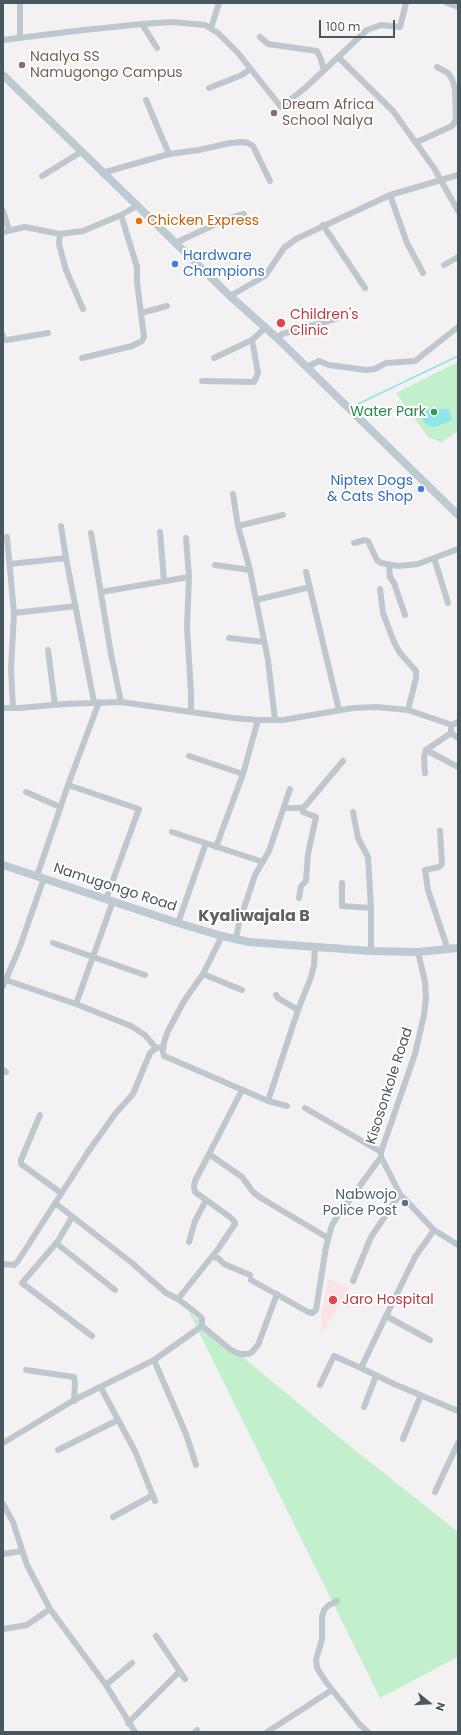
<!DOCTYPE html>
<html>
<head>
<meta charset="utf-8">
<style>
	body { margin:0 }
	#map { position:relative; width:461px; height:1735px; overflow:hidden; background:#f3f1f1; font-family:Poppins,sans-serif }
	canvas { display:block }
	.frame { position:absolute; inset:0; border:4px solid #49575e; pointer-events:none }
	.north { position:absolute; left:409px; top:1683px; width:40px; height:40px; -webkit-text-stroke:3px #fff; paint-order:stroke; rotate:108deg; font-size:11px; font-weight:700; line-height:16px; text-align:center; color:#49575e }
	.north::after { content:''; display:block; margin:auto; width:14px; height:18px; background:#49575e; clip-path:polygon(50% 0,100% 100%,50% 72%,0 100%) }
	.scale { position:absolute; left:319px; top:20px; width:76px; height:18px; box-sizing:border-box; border:2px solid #49575e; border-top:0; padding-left:5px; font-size:12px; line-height:14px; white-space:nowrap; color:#49575e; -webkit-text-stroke:3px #fff; paint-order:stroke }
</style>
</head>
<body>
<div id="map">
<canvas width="461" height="1735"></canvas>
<div class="frame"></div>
<div class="north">N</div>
<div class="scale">100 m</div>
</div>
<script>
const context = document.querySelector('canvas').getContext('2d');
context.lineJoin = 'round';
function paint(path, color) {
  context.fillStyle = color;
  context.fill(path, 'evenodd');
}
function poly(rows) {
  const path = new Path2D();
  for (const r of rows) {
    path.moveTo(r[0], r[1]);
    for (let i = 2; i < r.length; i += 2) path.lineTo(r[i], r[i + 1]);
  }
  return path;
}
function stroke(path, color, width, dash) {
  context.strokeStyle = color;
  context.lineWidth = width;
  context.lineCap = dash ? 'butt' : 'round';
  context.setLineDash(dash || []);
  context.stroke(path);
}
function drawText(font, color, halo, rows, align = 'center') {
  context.font = font + ' Poppins,sans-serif';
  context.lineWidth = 4;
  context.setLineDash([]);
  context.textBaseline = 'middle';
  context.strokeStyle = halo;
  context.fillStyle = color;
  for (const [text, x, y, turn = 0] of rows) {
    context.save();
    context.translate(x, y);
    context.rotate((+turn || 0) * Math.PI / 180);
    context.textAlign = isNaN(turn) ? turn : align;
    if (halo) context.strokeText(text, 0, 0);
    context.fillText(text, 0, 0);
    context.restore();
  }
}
paint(poly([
	[328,1279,349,1288,321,1336,322,1314]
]), '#fbe3e5');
paint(poly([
	[458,362,458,431,440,443,438,441,428,437,396,393],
	[189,1312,341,1439,458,1532,458,1657,380,1698]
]), '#c2efcc');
paint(poly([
	[430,409,448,409,452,419,451,421,435,427,428,426,424,422,421,415,426,410]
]), '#90e5ea');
stroke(poly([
	[356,405,458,356]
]), '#90e5ea', 1.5);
stroke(poly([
	[20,3,20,37],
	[447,3,458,7],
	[142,24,157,48],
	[211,28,219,3],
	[260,37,268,44,317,51,320,57,324,70],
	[3,40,75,31,142,24,172,22,205,25,218,33,238,53,281,107,305,88,367,30,381,25,400,27,406,3],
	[338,57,393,111,434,168,458,211],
	[209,88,242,75,250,69],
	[146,100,169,154],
	[417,142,452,126,456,120,455,89,452,79,448,73,437,67],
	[102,173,169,154,199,150,230,143,243,142,248,143,253,146,270,181],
	[42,176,81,152],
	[390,195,407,243,423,273],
	[3,211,9,230],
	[323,225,365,288],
	[3,232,25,227,60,234,83,231,121,215,137,206],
	[60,234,59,244,66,270,83,309],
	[175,243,227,219,244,214],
	[444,265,458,257],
	[230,296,265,276,284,248,296,239,390,195,458,175],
	[141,313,167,306],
	[3,335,4,340,7,340,48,333],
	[277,338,282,334,342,317],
	[82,358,132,346,142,341,144,337,137,282,137,267,121,215],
	[214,358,252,340],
	[307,367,319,361,329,365,366,370,375,369,386,363,415,361,458,327],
	[202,381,254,382,258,373,252,340,266,327],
	[233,494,238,526,250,570,268,660,275,720],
	[61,526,66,558,94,702],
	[238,526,283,515],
	[160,532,164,581],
	[91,533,111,654,121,702],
	[7,537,14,613,11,669,13,708],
	[186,538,189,577],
	[354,543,365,540,368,541,377,560,381,563,398,566,418,564,458,549],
	[434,558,448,603],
	[10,564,66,558],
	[215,565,250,570],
	[389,566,390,577,394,583,405,615],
	[306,572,339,710],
	[380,589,383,613,394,642,400,653,416,671,416,678,408,710],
	[101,592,189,577,187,627,191,693,191,711],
	[256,600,310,587],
	[14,613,76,606],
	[229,638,264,642],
	[48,650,55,705],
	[3,708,19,708,65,704,121,702,233,718,258,720,283,720,353,708,376,707,408,710,452,725,458,722],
	[451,729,451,733,458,738],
	[426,750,458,767],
	[189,756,243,774],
	[425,773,424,758,426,750,451,733],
	[68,785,139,809,106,899],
	[26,792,60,807],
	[284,808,302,808,306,805,343,761],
	[353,812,358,838,368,857,371,908,371,951],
	[440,831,442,864,439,867,425,870,428,890,448,950],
	[172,832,263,862],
	[216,847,243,774,258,720],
	[37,876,68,785,99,702],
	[342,883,342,906,371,908],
	[299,898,301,886,306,881,308,854,316,817,303,812,302,808],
	[178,923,206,843],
	[222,936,203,974,184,1001,168,1031,164,1042,163,1052,164,1056,169,1058,268,1101,287,1106],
	[236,939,239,923,255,875,269,851,290,789],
	[53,943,145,975],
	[418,952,425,982,426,998,424,1015,415,1054,381,1152,381,1157,400,1194,434,1230,458,1245],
	[203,974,242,990],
	[3,979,76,1004,131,1026,145,1035,156,1048],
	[3,986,19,949,44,878],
	[276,995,278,998,298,1010],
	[76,1004,113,901],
	[3,1070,6,1072],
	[242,1090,209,1154,242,1177,253,1192,261,1198,328,1238],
	[268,1101,298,1010,311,977,314,965,315,948],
	[305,1108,381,1152],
	[40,1115,21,1160,21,1164,61,1193],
	[55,1203,132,1263,166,1293,178,1299,200,1316,202,1319,202,1326],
	[72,1217,58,1241,22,1283,92,1336],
	[189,1242,195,1221,206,1200],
	[56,1243,115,1290],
	[212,1257,218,1258,224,1264,250,1275],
	[3,1264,14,1265,18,1261,88,1152,115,1114,133,1094,150,1053,156,1048,163,1047],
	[251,1280,308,1312,312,1313,316,1310,326,1247,332,1225,337,1217,381,1157],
	[353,1281,371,1237,400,1194],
	[178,1299,218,1249,235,1224,234,1221,230,1217,195,1192,194,1187,195,1181,209,1154],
	[386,1316,361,1368,394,1384,458,1411],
	[202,1326,231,1350,240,1354,248,1354,252,1352,258,1345,277,1294],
	[430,1340,386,1316,415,1257,434,1230],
	[154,1360,186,1434,196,1465],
	[26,1370,74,1377,75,1383,74,1401],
	[320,1385,334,1356,361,1368],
	[101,1388,135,1451,155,1501],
	[364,1407,376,1376],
	[403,1439,421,1395],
	[3,1443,74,1400,154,1360,202,1326],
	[58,1450,118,1420],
	[435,1492,458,1443],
	[3,1504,13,1522,27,1565,50,1609,106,1685,135,1732],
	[113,1517,153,1495],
	[3,1554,22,1551],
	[337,1601,329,1605,324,1610,322,1617,322,1639,316,1660,317,1668,326,1682,360,1725,368,1732],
	[3,1629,27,1625,50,1609],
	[156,1636,185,1679],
	[106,1685,132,1663],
	[128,1723,179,1672],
	[195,1732,197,1730],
	[267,1732,332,1690]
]), '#bdc7cd', 6);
stroke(poly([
	[3,75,230,296,277,338,458,515],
	[3,865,178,923,222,936,249,942,371,951,418,952,458,948]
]), '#bdcad2', 8);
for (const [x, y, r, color] of [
	[22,65,4,"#8d6e63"],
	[274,113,4,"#8d6e63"],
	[139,221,4,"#e8710a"],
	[175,264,4,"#3f7fe0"],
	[281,323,5,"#e0444e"],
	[434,412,4,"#2e9e5b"],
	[421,489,4,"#3f7fe0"],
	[405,1203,4,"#5c6f8a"],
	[333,1300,5,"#e0444e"]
]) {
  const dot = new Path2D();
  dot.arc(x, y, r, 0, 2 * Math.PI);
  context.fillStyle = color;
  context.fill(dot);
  stroke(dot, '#fff', 1.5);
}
drawText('14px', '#785e54', '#fff', [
	["Naalya SS",30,57],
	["Namugongo Campus",30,73],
	["Dream Africa",282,105],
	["School Nalya",282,121]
], 'left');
drawText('14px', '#c56008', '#fff', [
	["Chicken Express",147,221]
], 'left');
drawText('14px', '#366cbe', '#fff', [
	["Hardware",183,256],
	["Champions",183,272],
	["Niptex Dogs",413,481,"right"],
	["& Cats Shop",413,497,"right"]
], 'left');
drawText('14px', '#be3a42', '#fff', [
	["Children's",290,315],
	["Clinic",290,331],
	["Jaro Hospital",342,1300]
], 'left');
drawText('14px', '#27864d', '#fff', [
	["Water Park",426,412]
], 'right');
drawText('14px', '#49575e', '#fff', [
	["Namugongo Road",115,888,18],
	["Kisosonkole Road",390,1086,-72]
]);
drawText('14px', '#4e5e75', '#fff', [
	["Nabwojo",397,1195],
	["Police Post",397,1211]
], 'right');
drawText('bold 16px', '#5e6266', '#fff', [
	["Kyaliwajala B",254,917]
]);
</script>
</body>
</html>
